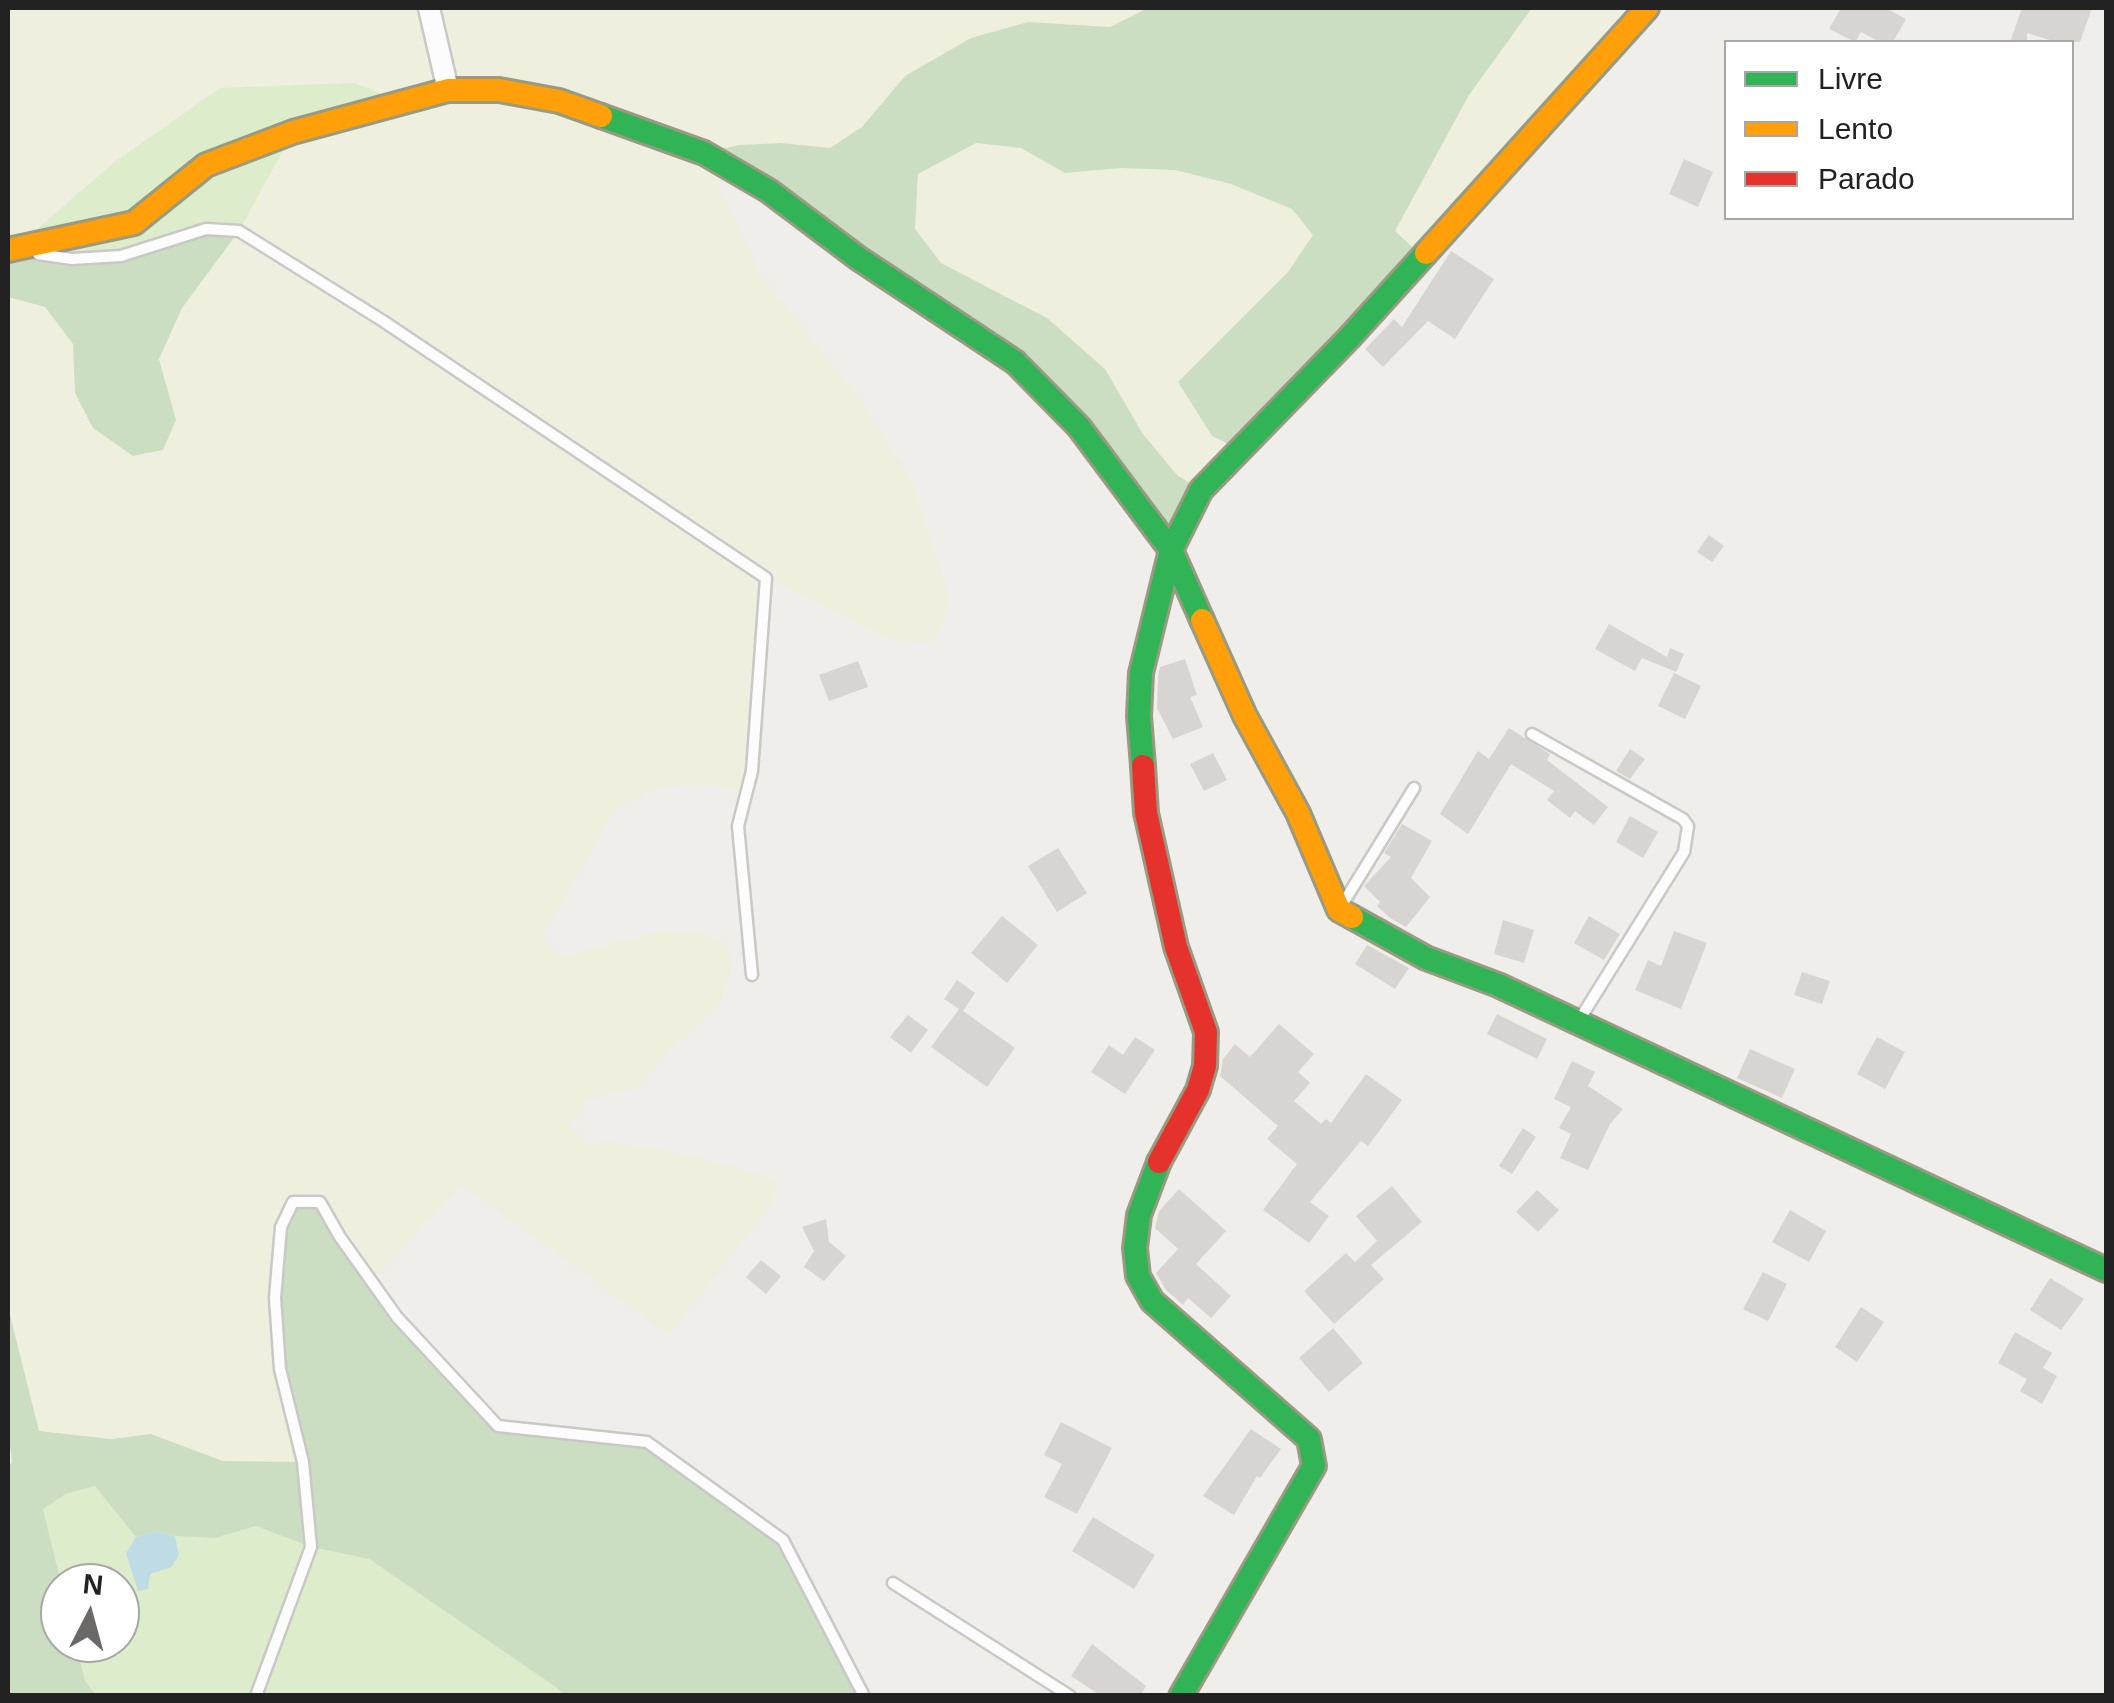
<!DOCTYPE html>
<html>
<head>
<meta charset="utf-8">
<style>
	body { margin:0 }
	#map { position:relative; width:2114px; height:1703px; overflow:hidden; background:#f0eeeb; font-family:Helvetica,sans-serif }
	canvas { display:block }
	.frame { position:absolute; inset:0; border:10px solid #222; pointer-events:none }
	.legend { position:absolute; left:1724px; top:40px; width:350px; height:180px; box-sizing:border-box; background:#fff; border:2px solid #a7a7a7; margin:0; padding:12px 18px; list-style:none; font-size:30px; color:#222 }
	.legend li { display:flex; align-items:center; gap:20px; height:50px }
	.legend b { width:50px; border:2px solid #a7a7a7 }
	.north { position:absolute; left:40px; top:1563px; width:100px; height:100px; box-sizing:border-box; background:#fff; border:2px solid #a7a7a7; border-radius:50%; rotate:6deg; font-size:28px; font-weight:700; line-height:40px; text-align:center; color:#222 }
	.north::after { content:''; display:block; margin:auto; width:35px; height:45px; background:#6a6968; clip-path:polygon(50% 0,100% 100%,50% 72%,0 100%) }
</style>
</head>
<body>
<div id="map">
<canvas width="2114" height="1703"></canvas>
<div class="frame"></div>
<ul class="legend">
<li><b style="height:12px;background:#30b455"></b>Livre</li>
<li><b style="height:12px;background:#ff9f0a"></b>Lento</li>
<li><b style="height:12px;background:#e5322d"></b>Parado</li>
</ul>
<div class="north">N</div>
</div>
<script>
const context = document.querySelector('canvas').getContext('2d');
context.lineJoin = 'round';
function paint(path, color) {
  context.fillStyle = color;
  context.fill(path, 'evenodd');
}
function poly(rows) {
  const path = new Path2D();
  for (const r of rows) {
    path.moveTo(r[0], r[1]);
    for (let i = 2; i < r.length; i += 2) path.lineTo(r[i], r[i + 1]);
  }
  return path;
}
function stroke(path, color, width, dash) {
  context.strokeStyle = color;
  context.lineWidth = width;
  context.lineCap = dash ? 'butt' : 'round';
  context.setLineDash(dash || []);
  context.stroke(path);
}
paint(poly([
	[8,8,1148,8,1110,27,1028,22,905,76,862,127,830,148,781,143,705,154,761,275,854,391,914,484,950,600,934,643,888,639,766,578,745,795,713,784,663,786,616,808,543,937,560,957,664,930,705,933,725,943,733,966,721,1003,669,1052,636,1089,589,1099,569,1126,589,1143,613,1142,682,1153,776,1178,775,1200,669,1335,461,1185,372,1282,303,1462,223,1461,151,1434,111,1439,39,1431,8,1307,8,297,45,307,73,344,75,393,176,420,159,359,182,308,239,230,293,132,220,88,113,163,8,252],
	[1532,8,1647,8,1422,256,1395,231,1469,95],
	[976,143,1021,148,1065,173,1120,168,1175,170,1231,184,1292,209,1313,234,1289,272,1178,382,1240,450,1201,490,1177,475,1143,434,1105,369,1047,318,941,263,915,229,918,174]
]), '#efefdf');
paint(poly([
	[354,83,403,102,293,132,239,231,121,256,72,259,12,251,113,163,220,88],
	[96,1486,136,1537,126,1553,150,1574,179,1554,175,1536,215,1538,256,1526,311,1547,369,1559,557,1688,564,1695,96,1695,85,1681,76,1643,120,1643,120,1583,61,1583,43,1509,66,1494]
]), '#ddeccb');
paint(poly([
	[1148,8,1532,8,1469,95,1395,231,1422,256,1240,450,1212,436,1178,382,1288,272,1313,235,1292,209,1231,184,1175,170,1120,168,1065,173,1021,148,976,143,918,174,915,229,941,263,1047,318,1105,369,1143,434,1177,475,1201,490,1171,550,1015,362,704,153,740,145,781,143,830,148,862,127,905,76,971,38,1028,22,1110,27],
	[206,229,239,231,182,308,159,359,176,420,163,450,133,456,93,428,75,393,73,344,45,307,8,297,8,252,72,259,121,256],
	[293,1202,320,1202,397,1317,498,1426,647,1442,783,1540,864,1695,564,1695,557,1688,369,1559,311,1547,256,1526,215,1538,175,1536,157,1531,136,1537,95,1486,66,1494,43,1509,61,1583,60,1643,76,1643,85,1681,96,1695,8,1695,8,1467,12,1462,8,1429,8,1307,39,1431,111,1439,151,1434,223,1461,302,1462,280,1369,275,1298,281,1227]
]), '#cbdec1');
paint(poly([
	[157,1531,175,1536,179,1554,172,1567,150,1574,148,1589,138,1591,126,1553,136,1537]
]), '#bfdbe3');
paint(poly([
	[1841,8,1886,8,1906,19,1893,42,1880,42,1861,32,1855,42,1829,29],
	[2022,8,2092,8,2080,42,2056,42,2027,33,2027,42,2010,42],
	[1684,159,1713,172,1698,207,1669,194],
	[1451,251,1494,279,1455,339,1428,321,1383,367,1365,349,1394,319,1402,327],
	[1709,535,1724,546,1712,562,1697,552],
	[1609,624,1667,657,1670,648,1684,654,1676,672,1642,658,1635,671,1595,649],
	[1185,659,1197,695,1190,697,1203,727,1173,739,1157,708,1158,676,1160,667],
	[858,661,868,687,829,701,819,675],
	[1674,673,1701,686,1685,719,1658,706],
	[1509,728,1550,754,1547,760,1608,807,1594,825,1575,811,1570,818,1547,800,1554,791,1511,764,1468,834,1440,814,1478,751,1489,759],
	[1630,749,1645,759,1630,779,1616,771],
	[1213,753,1227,780,1204,791,1190,764],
	[1630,816,1658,832,1643,858,1616,842],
	[1402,824,1432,841,1411,878,1430,897,1406,927,1390,918,1377,906,1380,902,1364,886,1391,857,1384,853],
	[1058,848,1087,893,1057,912,1028,866],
	[1002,916,1038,945,1007,983,971,953],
	[1589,916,1620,934,1604,960,1574,943],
	[1503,920,1534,930,1524,963,1494,954],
	[1674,931,1707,943,1681,1009,1635,990,1648,960,1661,966],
	[1367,945,1409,968,1395,989,1355,964],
	[1802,972,1830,981,1822,1004,1794,995],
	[957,980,975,993,963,1011,1015,1048,987,1087,931,1047,959,1009,944,999],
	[1497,1014,1547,1039,1537,1059,1487,1034],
	[908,1015,928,1030,911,1053,890,1037],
	[1279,1024,1314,1054,1298,1072,1310,1083,1294,1101,1321,1124,1326,1119,1331,1123,1366,1074,1402,1100,1368,1146,1361,1141,1310,1202,1329,1216,1309,1243,1263,1210,1297,1164,1267,1139,1278,1126,1220,1076,1223,1059,1235,1044,1250,1057],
	[1135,1037,1155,1050,1125,1094,1091,1072,1109,1045,1123,1055],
	[1877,1037,1905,1052,1885,1089,1857,1074],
	[1750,1049,1795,1069,1782,1098,1737,1078],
	[1572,1061,1595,1072,1588,1086,1623,1109,1610,1124,1588,1170,1560,1158,1571,1134,1559,1128,1571,1107,1554,1099],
	[1523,1128,1536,1137,1512,1174,1499,1166],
	[1392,1186,1422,1222,1371,1265,1384,1279,1334,1324,1304,1291,1346,1253,1355,1262,1377,1241,1356,1216],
	[1179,1189,1226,1231,1196,1264,1231,1296,1211,1318,1188,1298,1183,1305,1166,1290,1156,1273,1178,1249,1155,1228,1159,1211],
	[1537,1190,1559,1210,1538,1232,1516,1212],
	[1790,1210,1826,1231,1809,1262,1772,1242],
	[826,1219,829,1242,846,1256,824,1281,804,1267,814,1251,802,1227],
	[761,1260,781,1276,766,1294,746,1277],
	[1763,1272,1787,1284,1768,1321,1743,1309],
	[2050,1278,2084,1299,2061,1330,2030,1310],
	[1861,1307,1884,1322,1857,1362,1835,1347],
	[1333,1328,1363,1363,1329,1392,1299,1358],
	[2015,1332,2052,1353,2043,1368,2057,1376,2042,1404,2020,1391,2027,1379,1998,1363],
	[1061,1422,1112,1448,1077,1514,1044,1497,1062,1464,1044,1455],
	[1251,1429,1281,1449,1260,1478,1257,1476,1234,1515,1203,1496],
	[1093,1517,1155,1555,1134,1589,1072,1551],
	[1092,1644,1146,1686,1140,1696,1101,1696,1071,1676]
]), '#d7d4d2');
const lane = poly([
	[38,254,72,259,121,256,206,229,239,231,383,321,766,578,752,771,738,826,752,975],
	[1532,734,1683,819,1688,826,1684,852,1578,1022],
	[1342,905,1414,788],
	[893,1583,1070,1696],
	[256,1696,311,1547,303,1462,280,1369,275,1298,281,1227,293,1202,320,1202,340,1237,397,1317,498,1426,647,1442,783,1540,864,1696]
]);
const street = poly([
	[429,8,448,90]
]);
const fast = poly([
	[601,116,704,153,769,191,858,258,1015,362,1079,427,1171,550,1202,620],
	[1143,766,1139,716,1141,673,1171,550,1201,490,1349,338,1426,253],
	[1352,917,1426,958,1498,985,2106,1270],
	[1159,1162,1139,1215,1135,1248,1138,1276,1152,1301,1309,1439,1314,1466,1181,1696]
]);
const slow = poly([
	[8,250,134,223,206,165,293,132,448,90,499,90,559,101,601,116],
	[1426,253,1647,8],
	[1202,620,1245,716,1298,813,1339,910,1352,917]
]);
const jam = poly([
	[1143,766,1146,813,1176,947,1206,1032,1205,1066,1198,1090,1159,1162]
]);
stroke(lane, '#c9c8c7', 15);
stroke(street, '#c9c8c7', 25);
stroke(fast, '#999a82', 28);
stroke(slow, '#999a82', 28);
stroke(jam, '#999a82', 28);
stroke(lane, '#fdfcfc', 10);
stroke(street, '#fdfcfc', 20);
stroke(fast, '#30b455', 22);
stroke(slow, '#ff9f0a', 22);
stroke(jam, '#e5322d', 22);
</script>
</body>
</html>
